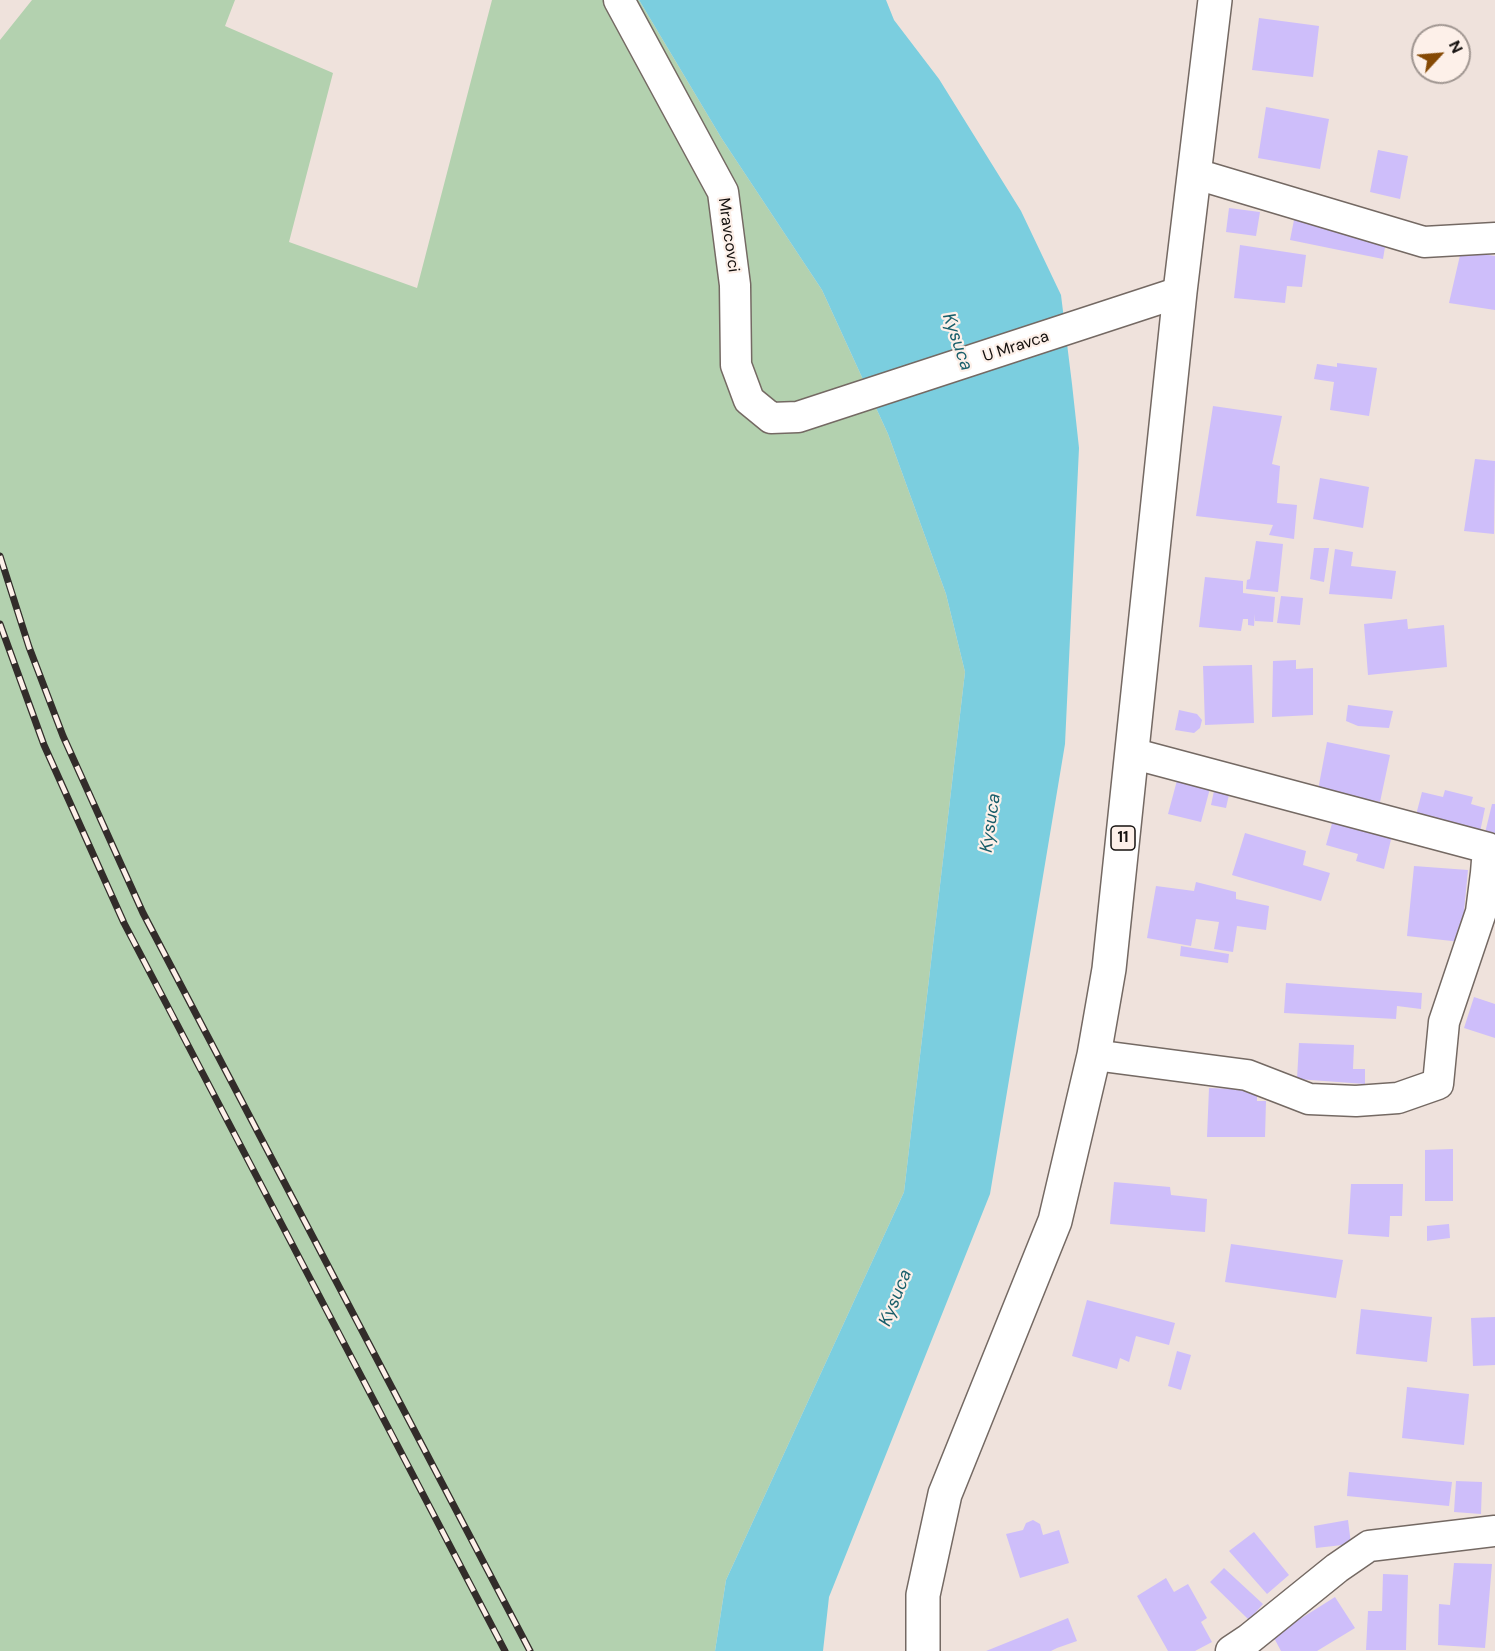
<!DOCTYPE html>
<html>
<head>
<meta charset="utf-8">
<style>
	body { margin:0 }
	#map { position:relative; width:1495px; height:1651px; overflow:hidden; background:#efe2dc; font-family:"DM Sans",sans-serif }
	canvas { display:block }
	.north { position:absolute; left:1411px; top:24px; width:60px; height:60px; box-sizing:border-box; background:#fdf0e9; border:2px solid #a09691; border-radius:50%; rotate:64deg; font-size:16px; font-weight:700; line-height:24px; text-align:center; color:#14100e }
	.north::after { content:''; display:block; margin:auto; width:21px; height:27px; background:#854904; clip-path:polygon(50% 0,100% 100%,50% 72%,0 100%) }
</style>
</head>
<body>
<div id="map">
<canvas width="1495" height="1651"></canvas>
<div class="north">N</div>
</div>
<script>
const context = document.querySelector('canvas').getContext('2d');
context.lineJoin = 'round';
function paint(path, color) {
  context.fillStyle = color;
  context.fill(path, 'evenodd');
}
function poly(rows) {
  const path = new Path2D();
  for (const r of rows) {
    path.moveTo(r[0], r[1]);
    for (let i = 2; i < r.length; i += 2) path.lineTo(r[i], r[i + 1]);
  }
  return path;
}
function stroke(path, color, width, dash) {
  context.strokeStyle = color;
  context.lineWidth = width;
  context.lineCap = dash ? 'butt' : 'round';
  context.setLineDash(dash || []);
  context.stroke(path);
}
function drawText(font, color, halo, rows, align = 'center') {
  context.font = font + ' "DM Sans",sans-serif';
  context.lineWidth = 4.5;
  context.setLineDash([]);
  context.textBaseline = 'middle';
  context.strokeStyle = halo;
  context.fillStyle = color;
  for (const [text, x, y, turn = 0] of rows) {
    context.save();
    context.translate(x, y);
    context.rotate((+turn || 0) * Math.PI / 180);
    context.textAlign = isNaN(turn) ? turn : align;
    if (halo) context.strokeText(text, 0, 0);
    context.fillText(text, 0, 0);
    context.restore();
  }
}
paint(poly([
	[32,0,235,0,225,26,333,73,289,242,417,288,492,0,639,0,722,139,822,290,888,434,946,594,965,672,904,1192,726,1580,715,1651,0,1651,0,40]
]), '#b3d1af');
paint(poly([
	[639,0,886,0,894,20,939,79,1021,211,1061,295,1072,384,1079,448,1065,744,990,1194,829,1597,823,1651,715,1651,726,1580,904,1192,965,672,946,594,888,434,822,290,722,139]
]), '#7bcedf');
paint(poly([
	[1259,18,1319,26,1313,77,1252,70],
	[1266,107,1329,119,1320,169,1258,158],
	[1378,150,1408,156,1400,199,1370,192],
	[1229,208,1260,212,1256,236,1226,232],
	[1295,215,1387,235,1383,259,1290,240],
	[1240,245,1306,255,1302,287,1287,286,1285,303,1234,298],
	[1461,251,1495,256,1495,310,1449,303],
	[1337,363,1377,368,1369,416,1330,410,1334,382,1314,379,1317,364,1337,367],
	[1213,406,1282,416,1272,464,1280,466,1277,503,1297,505,1294,539,1269,535,1273,525,1196,516],
	[1475,459,1495,461,1494,534,1464,531],
	[1320,478,1369,487,1363,528,1313,519],
	[1256,541,1283,544,1278,592,1246,589,1247,580,1250,579],
	[1314,548,1329,548,1324,582,1310,579],
	[1335,549,1353,552,1351,566,1396,571,1392,599,1329,594],
	[1205,577,1243,581,1243,593,1275,597,1273,622,1255,621,1255,614,1254,626,1248,625,1248,619,1243,619,1241,631,1199,627],
	[1281,596,1303,598,1300,625,1277,623],
	[1407,619,1408,629,1444,625,1447,667,1368,675,1364,624],
	[1296,660,1296,669,1313,668,1313,715,1272,717,1273,661],
	[1252,665,1254,723,1205,725,1203,666],
	[1348,705,1393,711,1389,728,1358,726,1346,721],
	[1179,710,1197,714,1202,720,1200,728,1194,733,1175,730],
	[1327,742,1390,755,1380,802,1318,790],
	[1179,773,1212,781,1201,822,1168,814],
	[1215,786,1230,790,1226,808,1211,805],
	[1445,790,1473,797,1471,804,1485,808,1480,832,1416,815,1422,792,1443,797],
	[1492,804,1495,804,1495,835,1485,833],
	[1334,816,1393,831,1384,869,1356,861,1358,854,1326,845],
	[1245,833,1306,851,1303,865,1330,873,1321,901,1232,875],
	[1414,866,1468,870,1461,942,1407,936],
	[1196,882,1236,892,1236,899,1269,906,1266,930,1237,926,1233,952,1214,949,1219,922,1196,919,1191,946,1147,938,1156,886,1194,891],
	[1181,946,1229,954,1228,963,1180,956],
	[1286,983,1422,993,1421,1009,1397,1006,1396,1019,1284,1013],
	[1474,997,1495,1004,1495,1038,1464,1028],
	[1299,1043,1354,1045,1353,1069,1365,1069,1365,1084,1297,1079],
	[1209,1088,1257,1090,1257,1101,1266,1101,1265,1137,1207,1137],
	[1453,1149,1453,1201,1425,1201,1425,1150],
	[1114,1182,1170,1187,1171,1195,1207,1199,1205,1232,1110,1224],
	[1351,1184,1403,1184,1402,1216,1390,1216,1389,1237,1348,1234],
	[1449,1224,1450,1238,1427,1241,1427,1226],
	[1231,1244,1343,1260,1336,1298,1225,1282],
	[1087,1300,1175,1323,1169,1345,1136,1336,1129,1362,1120,1358,1117,1369,1072,1356],
	[1361,1309,1432,1317,1427,1362,1356,1354],
	[1495,1317,1495,1365,1473,1366,1471,1318],
	[1177,1351,1191,1355,1181,1390,1168,1386],
	[1407,1387,1469,1394,1464,1445,1402,1438],
	[1349,1472,1452,1482,1449,1506,1347,1496],
	[1456,1481,1482,1482,1481,1514,1454,1512],
	[1033,1520,1040,1524,1043,1535,1059,1530,1069,1563,1020,1578,1006,1534,1023,1530,1026,1523],
	[1348,1520,1351,1544,1316,1548,1314,1526],
	[1254,1532,1289,1575,1267,1594,1229,1551],
	[1454,1563,1492,1564,1485,1648,1438,1645,1439,1604,1450,1605],
	[1224,1568,1263,1604,1249,1620,1210,1582],
	[1383,1574,1408,1575,1406,1650,1366,1650,1368,1611,1382,1611],
	[1166,1578,1174,1592,1188,1584,1207,1618,1201,1622,1212,1642,1195,1651,1168,1651,1137,1596],
	[1335,1597,1355,1628,1317,1651,1281,1651,1273,1636],
	[1068,1618,1077,1641,1057,1648,1051,1651,986,1651]
]), '#cebefa');
const minor = poly([
	[619,0,723,192,735,285,736,365,749,400,771,418,798,417,1180,292],
	[1196,174,1424,242,1495,238],
	[1094,1055,1247,1075,1309,1099,1356,1101,1398,1098,1438,1084,1444,1022,1481,912,1486,873,1488,848,1131,753],
	[1231,1651,1249,1639,1337,1568,1369,1546,1495,1531]
]);
const primary = poly([
	[923,1651,923,1595,945,1494,1055,1221,1094,1055,1109,969,1180,292,1215,0]
]);
stroke(minor, '#746963', 33);
stroke(primary, '#746963', 36);
stroke(minor, '#fff', 30);
stroke(primary, '#fff', 33);
const rail = poly([
	[0,556,29,647,63,736,143,913,530,1651],
	[0,624,44,745,124,923,505,1651]
]);
stroke(rail, '#322c2a', 7);
stroke(rail, '#fdf0e9', 4.5, [14]);
for (const [x, y, w] of [
	[1123,838,24]
]) {
  const box = new Path2D();
  box.roundRect(x - w / 2, y - 12, w, 24, 4.5);
  context.fillStyle = '#fdf0e9';
  context.fill(box);
  stroke(box, '#14100e', 1.5);
}
drawText('bold 15px', '#14100e', null, [
	["11",1123,838]
]);
drawText('16px', '#14100e', '#fdf0e9', [
	["Mravcovci",728,235,82],
	["U Mravca",1016,347,-18]
]);
drawText('italic 18px', '#185e6a', '#fdf0e9', [
	["Kysuca",957,342,71],
	["Kysuca",991,823,-82],
	["Kysuca",896,1298,-68]
]);
</script>
</body>
</html>
